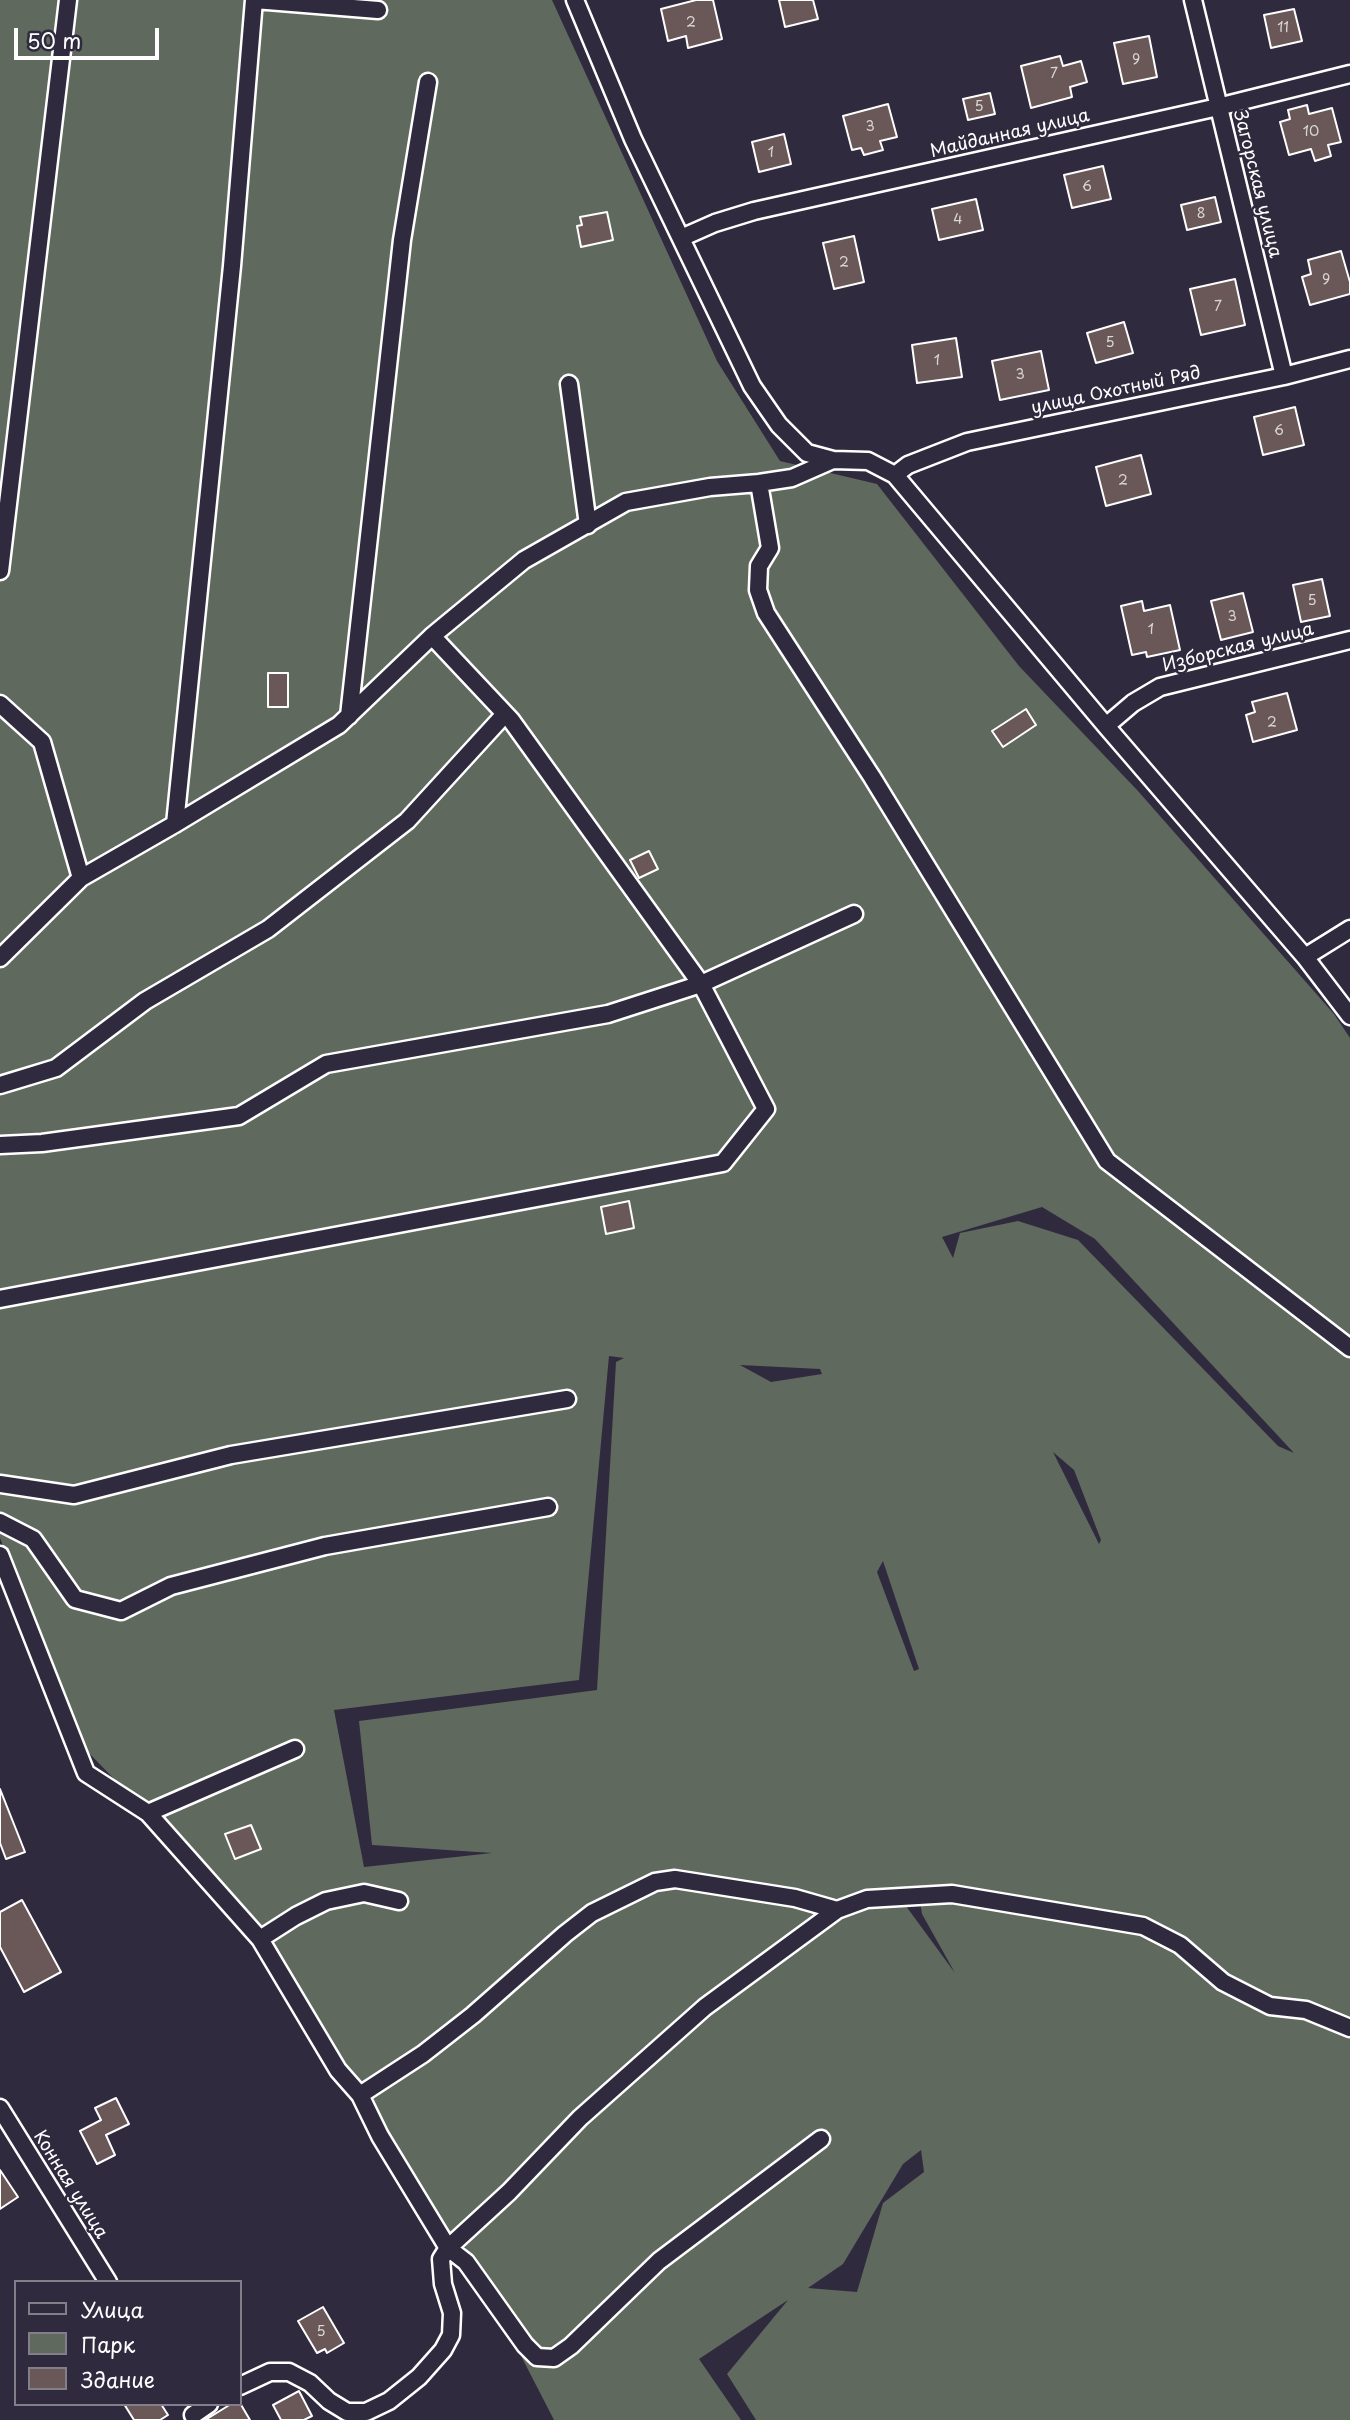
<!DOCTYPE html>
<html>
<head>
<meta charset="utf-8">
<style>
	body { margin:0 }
	#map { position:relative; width:1350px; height:2420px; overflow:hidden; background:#2f2a3d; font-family:"Playpen Sans",sans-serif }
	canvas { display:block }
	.legend { position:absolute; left:14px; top:2280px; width:228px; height:126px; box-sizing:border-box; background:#2f2a3d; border:2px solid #827f8b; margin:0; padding:9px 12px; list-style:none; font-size:21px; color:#fff }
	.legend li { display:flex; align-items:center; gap:14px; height:35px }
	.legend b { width:35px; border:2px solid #827f8b }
	.scale { position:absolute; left:14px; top:28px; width:145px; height:32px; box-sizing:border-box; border:4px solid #fff; border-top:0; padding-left:9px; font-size:21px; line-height:24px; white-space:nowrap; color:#fff; -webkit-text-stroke:5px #2f2a3d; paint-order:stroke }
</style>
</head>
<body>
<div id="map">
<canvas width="1350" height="2420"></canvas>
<ul class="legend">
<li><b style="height:9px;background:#2f2a3d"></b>Улица</li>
<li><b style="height:19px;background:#5f695e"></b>Парк</li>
<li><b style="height:19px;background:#695857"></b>Здание</li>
</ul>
<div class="scale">50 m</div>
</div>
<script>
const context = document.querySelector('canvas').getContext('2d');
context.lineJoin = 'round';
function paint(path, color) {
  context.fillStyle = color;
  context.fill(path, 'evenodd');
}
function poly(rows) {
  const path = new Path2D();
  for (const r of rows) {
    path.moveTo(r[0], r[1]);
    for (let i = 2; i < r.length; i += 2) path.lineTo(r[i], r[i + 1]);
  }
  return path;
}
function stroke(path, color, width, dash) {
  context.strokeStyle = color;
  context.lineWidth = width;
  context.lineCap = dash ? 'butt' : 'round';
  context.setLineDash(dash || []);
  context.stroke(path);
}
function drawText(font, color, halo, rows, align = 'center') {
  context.font = font + ' "Playpen Sans",sans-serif';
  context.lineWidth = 5;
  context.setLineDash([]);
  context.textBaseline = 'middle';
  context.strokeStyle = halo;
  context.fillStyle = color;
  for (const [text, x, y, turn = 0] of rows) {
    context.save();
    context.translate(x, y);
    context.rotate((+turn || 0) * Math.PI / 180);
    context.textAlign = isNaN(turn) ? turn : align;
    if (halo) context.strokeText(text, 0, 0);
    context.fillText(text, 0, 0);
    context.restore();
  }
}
paint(poly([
	[0,0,552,0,717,361,780,461,877,484,1019,666,1138,791,1334,1014,1350,1038,1350,2420,756,2420,727,2374,788,2300,699,2359,741,2420,554,2420,464,2245,447,2235,433,2215,369,2098,343,2068,269,1939,87,1751,27,1610,0,1538],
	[1042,1207,1095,1239,1294,1453,1278,1446,1078,1240,1018,1221,960,1233,953,1258,942,1237],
	[609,1356,624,1358,616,1362,597,1690,359,1721,372,1845,492,1853,364,1867,334,1710,579,1680],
	[740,1365,820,1369,822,1374,771,1382],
	[1053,1452,1074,1470,1101,1540,1099,1544],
	[883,1561,919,1669,914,1671,877,1572],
	[918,1889,922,1914,955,1973,895,1891],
	[921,2150,924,2172,883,2203,857,2292,808,2288,843,2264,903,2164]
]), '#5f695e');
const building = poly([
	[696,0,713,0,722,39,688,48,686,36,668,41,661,9,696,0],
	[779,0,813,0,818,19,785,27,779,0],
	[1294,9,1302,41,1271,48,1264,15,1294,9],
	[1149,36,1157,77,1123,84,1114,43,1149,36],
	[1060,56,1063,66,1081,61,1087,82,1070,87,1072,97,1031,108,1021,66,1060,56],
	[990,93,995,114,968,120,963,99,990,93],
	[888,104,897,137,880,141,883,150,864,155,861,148,852,150,843,116,888,104],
	[1307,105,1309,114,1332,108,1341,142,1328,145,1331,156,1315,161,1311,149,1289,155,1280,122,1290,119,1288,110,1307,105],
	[784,134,791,164,759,172,752,142,784,134],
	[1103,166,1111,199,1072,208,1064,175,1103,166],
	[1215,197,1221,222,1187,230,1181,205,1215,197],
	[976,199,983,230,939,240,932,209,976,199],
	[607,212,613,240,581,247,577,226,582,225,580,217,607,212],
	[854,236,864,282,834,289,823,243,854,236],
	[1341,251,1350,282,1350,294,1310,305,1302,277,1311,274,1308,260,1341,251],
	[1235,279,1245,325,1201,335,1190,289,1235,279],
	[1124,322,1133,353,1096,363,1087,333,1124,322],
	[956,338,962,377,917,383,912,345,956,338],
	[1041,351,1049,390,1000,400,992,361,1041,351],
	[1295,407,1304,445,1263,455,1254,417,1295,407],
	[1141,455,1151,494,1106,506,1096,467,1141,455],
	[1322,579,1330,616,1301,622,1293,585,1322,579],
	[1243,593,1253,632,1221,640,1211,601,1243,593],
	[1142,601,1144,611,1170,605,1180,650,1147,657,1146,652,1132,655,1121,606,1142,601],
	[268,673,288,673,288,707,268,707,268,673],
	[1287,693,1297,730,1253,742,1246,715,1255,712,1252,702,1287,693],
	[1026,709,1036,725,1003,747,992,731,1026,709],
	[649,851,658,869,639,878,630,860,649,851],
	[629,1201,634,1228,606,1234,601,1207,629,1201],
	[0,1789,25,1852,6,1859,0,1843,0,1789],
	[251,1825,261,1849,235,1859,225,1834,251,1825],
	[22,1900,61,1972,24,1992,0,1947,0,1912,22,1900],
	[116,2098,129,2124,106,2135,115,2155,97,2164,80,2131,101,2120,95,2108,116,2098],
	[0,2170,18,2197,0,2209,0,2170],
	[323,2307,344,2343,327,2353,325,2349,317,2353,298,2321,323,2307],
	[299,2391,312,2416,304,2420,281,2420,273,2405,299,2391],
	[240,2403,250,2420,205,2420,231,2404,240,2403],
	[124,2404,161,2404,168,2415,160,2420,134,2420,124,2404]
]);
paint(building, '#695857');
stroke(building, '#fff', 2);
const minor = poly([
	[255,0,378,10],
	[575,0,633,139,752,386,779,425,807,453,833,460,868,461,895,475,1106,726,1305,957,1350,1016],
	[1193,0,1284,376],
	[681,238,715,223,754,211,1218,107,1350,74],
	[569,384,588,525],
	[895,475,908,465,967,442,1284,376,1350,359],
	[759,483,770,548,759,566,758,590,766,613,872,777,1107,1161,1350,1348],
	[0,571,68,0],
	[432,636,511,720,701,984,854,914],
	[0,704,42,742,81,878],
	[349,716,402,240,428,82],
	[1106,726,1133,703,1160,687,1350,640],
	[175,824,232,266,254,0],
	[1305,957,1350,929],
	[0,958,81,878,175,824,339,725,432,636,524,560,626,502,710,487,759,483,792,478,833,460],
	[0,1085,56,1068,145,1001,268,929,407,821,505,714],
	[0,1145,42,1143,239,1116,326,1064,608,1014,701,984,766,1109,723,1163,0,1299],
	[0,1484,74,1495,231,1455,567,1399],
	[0,1522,33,1539,75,1599,121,1611,171,1586,325,1546,548,1507],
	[0,1555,86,1773,148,1813,295,1749],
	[148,1813,260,1939,296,1916,326,1901,364,1893,399,1901],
	[260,1939,338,2070,360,2095,423,2054,473,2015,565,1934,592,1913,655,1882,675,1879,694,1882,795,1898,837,1910],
	[360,2095,380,2136,448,2248,509,2192,580,2118,705,2007,837,1910,867,1899,952,1894,1143,1926,1180,1945,1223,1982,1270,2006,1306,2010,1350,2028],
	[0,2108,108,2282],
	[240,2386,270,2372,289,2372,310,2383,329,2401,347,2412,366,2412,389,2401,419,2377,443,2350,451,2335,452,2313,443,2284,441,2259,448,2248,466,2262,525,2345,537,2357,554,2358,571,2346,659,2261,821,2139],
	[193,2415,209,2404]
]);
stroke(minor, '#fff', 21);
stroke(minor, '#2f2a3d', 16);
drawText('14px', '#dad5d5', null, [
	["2",691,23],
	["11",1283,28],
	["9",1136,60],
	["7",1054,74],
	["5",979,107],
	["3",870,127],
	["10",1311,132],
	["1",771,153],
	["6",1087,187],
	["8",1201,214],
	["4",958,220],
	["2",844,263],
	["9",1326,280],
	["7",1218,307],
	["5",1110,343],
	["1",937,361],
	["3",1020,375],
	["6",1279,431],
	["2",1123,481],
	["5",1312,601],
	["3",1232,617],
	["1",1151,630],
	["2",1272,723],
	["5",321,2332]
]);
drawText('18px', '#fff', '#2f2a3d', [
	["Майданная улица",1010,134,-13],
	["Загорская улица",1257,184,76],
	["улица Охотный Ряд",1116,391,-12],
	["Изборская улица",1238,648,-14],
	["Конная улица",70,2185,58]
]);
</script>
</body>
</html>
